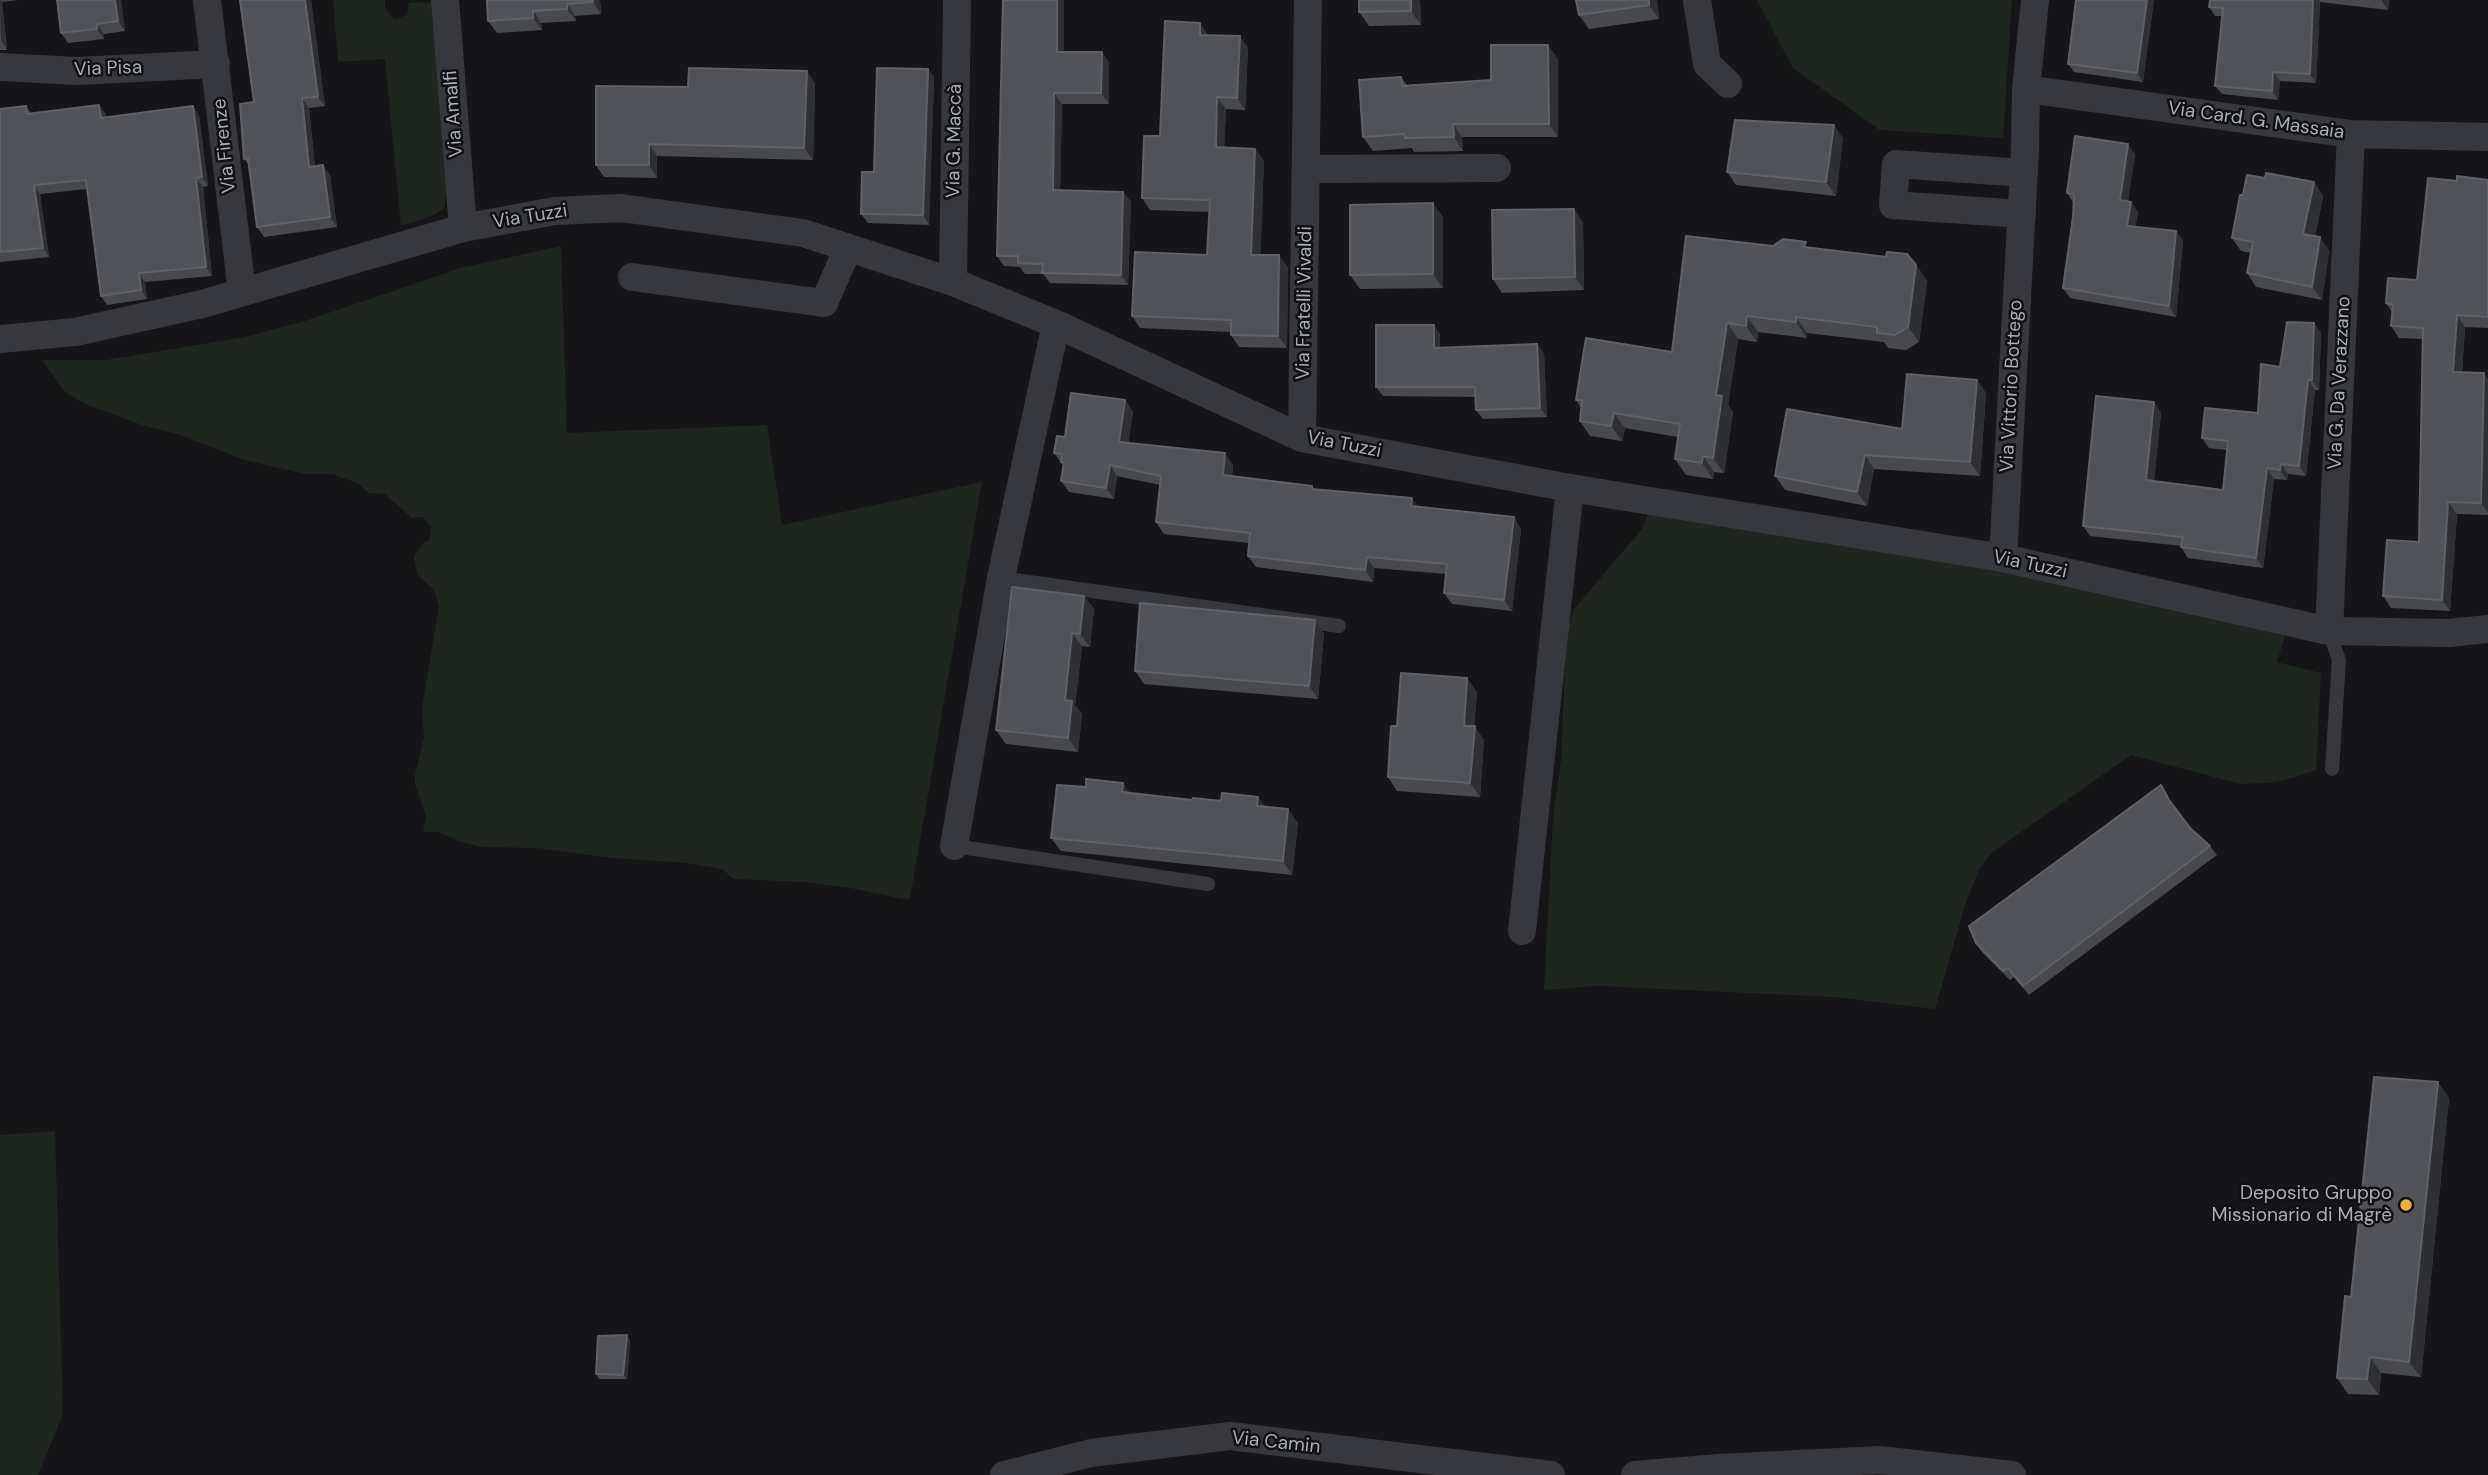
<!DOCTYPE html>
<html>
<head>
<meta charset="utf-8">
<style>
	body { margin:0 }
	canvas { display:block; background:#161618 }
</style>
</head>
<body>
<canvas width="2488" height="1475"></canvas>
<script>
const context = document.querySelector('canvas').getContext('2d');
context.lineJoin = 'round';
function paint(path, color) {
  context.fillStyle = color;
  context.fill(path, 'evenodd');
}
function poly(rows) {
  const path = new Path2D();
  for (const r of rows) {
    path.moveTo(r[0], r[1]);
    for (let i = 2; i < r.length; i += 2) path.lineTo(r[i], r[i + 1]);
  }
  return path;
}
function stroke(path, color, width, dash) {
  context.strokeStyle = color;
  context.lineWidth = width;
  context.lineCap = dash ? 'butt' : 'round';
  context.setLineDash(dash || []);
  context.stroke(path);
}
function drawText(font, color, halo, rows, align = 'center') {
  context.font = font + ' "DM Sans",sans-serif';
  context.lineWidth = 5;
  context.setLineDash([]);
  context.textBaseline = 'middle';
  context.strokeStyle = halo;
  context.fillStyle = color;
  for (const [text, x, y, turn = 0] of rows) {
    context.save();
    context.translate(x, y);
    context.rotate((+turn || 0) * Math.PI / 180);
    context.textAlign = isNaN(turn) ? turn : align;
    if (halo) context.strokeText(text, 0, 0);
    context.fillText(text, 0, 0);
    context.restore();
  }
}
paint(poly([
	[333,0,385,0,385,7,391,17,396,20,407,14,409,3,432,2,447,195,444,208,434,215,401,226,385,59,338,62],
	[1757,0,2012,0,2003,138,1880,130,1793,68],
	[561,246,567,433,767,425,782,525,982,482,910,898,903,899,851,888,804,882,734,879,722,869,687,863,612,858,537,848,481,847,458,841,439,832,423,832,426,816,415,784,415,775,424,738,422,707,439,606,434,590,417,574,414,557,422,544,430,539,431,527,423,517,412,518,385,494,369,493,357,483,332,474,305,474,245,460,180,435,142,425,85,404,64,391,42,360,106,360,245,337,305,321,461,268],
	[1650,510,1988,565,2192,612,2285,636,2277,662,2321,673,2316,770,2292,778,2269,783,2241,784,2131,755,1991,853,1979,870,1966,902,1935,1009,1835,997,1597,986,1544,990,1553,817,1561,760,1567,627,1575,608,1642,529],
	[55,1131,63,1414,38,1475,0,1475,0,1135]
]), '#1e261f');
stroke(poly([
	[1001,578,1339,626],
	[2329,631,2339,660,2332,769],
	[954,846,1208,884]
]), '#37383d', 14);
stroke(poly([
	[207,0,242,292],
	[445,0,463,228],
	[1697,0,1707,64,1728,84],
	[0,67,78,71,216,64],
	[2026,89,2351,134,2488,137],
	[1307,169,1497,168],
	[2022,214,1893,205,1896,164,2024,173],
	[632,277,824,303,848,248],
	[953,282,957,0],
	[0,339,75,332,202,304,463,228,555,211,621,208,803,233,953,282,1056,324,1302,438,1570,488,2003,558,2329,631,2449,633,2488,629],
	[1302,438,1308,0],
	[2003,558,2025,148,2026,89,2035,0],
	[2329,631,2351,134],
	[954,846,1001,578,1056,324],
	[1522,931,1570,488],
	[1004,1475,1091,1453,1230,1436,1551,1475],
	[1635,1475,1719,1468,1880,1460,2012,1475]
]), '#37383d', 28);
paint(poly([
	[0,0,18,0,2,2,7,50,0,50],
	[121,0,125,31,104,34,104,39,68,43,61,33],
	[240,0,311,0,325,106,309,108,315,166,330,175,337,227,264,237,257,227,249,165,244,159,254,102],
	[487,0,600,0,601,14,575,16,576,21,541,23,542,30,497,33,488,21],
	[1003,0,1064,0,1064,52,1102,52,1109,63,1109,104,1062,104,1060,190,1123,192,1131,202,1128,285,1050,283,1043,274,1025,274,1020,267,1004,266,997,256],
	[1359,0,1420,0,1421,25,1369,26,1359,12],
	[1657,0,1659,19,1589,29,1579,15],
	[2154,0,2143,82,2074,72,2068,64],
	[2210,0,2389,0,2388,10,2320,2,2316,83,2280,81,2278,100,2222,94,2215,86,2222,16,2215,16,2209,7],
	[1208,35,1248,48,1245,110,1226,109,1224,147,1255,149,1264,161,1260,255,1288,267,1287,348,1239,347,1231,335,1231,332,1140,328,1132,316,1207,255,1210,212,1150,210,1142,198,1160,136],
	[1558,59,1558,137,1462,137,1463,151,1414,152,1412,148,1373,151,1363,137,1401,77,1407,85,1491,80],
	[928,69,934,78,929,225,868,223,861,214],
	[807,71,815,84,813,160,657,156,657,178,604,177,596,165,688,87],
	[26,106,31,113,106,114,106,118,199,115,208,186,203,187,212,276,145,282,147,299,107,305,101,296,87,189,40,194,49,257,0,262,0,109],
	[1843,138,1836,196,1736,185,1727,172],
	[2135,154,2128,201,2138,212,2135,227,2176,231,2183,241,2176,317,2070,298,2063,288,2073,217,2073,202,2067,193],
	[2265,178,2314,182,2323,196,2315,236,2329,251,2322,300,2256,287,2247,273,2251,253,2241,251,2232,238,2243,195],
	[2488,180,2488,328,2465,327,2462,373,2488,379,2488,515,2457,514,2450,611,2391,608,2383,596,2419,542,2423,339,2399,338,2391,326,2392,312,2386,303,2417,280,2457,181],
	[1574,209,1583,223,1584,290,1502,293,1493,279],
	[1443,217,1443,288,1360,289,1350,275],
	[1773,246,1809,247,1916,265,1927,281,1919,342,1906,350,1888,348,1884,342,1807,333,1807,338,1758,332,1757,342,1738,339,1728,405,1733,412,1724,473,1714,472,1713,479,1686,475,1675,459,1678,437,1625,428,1622,441,1590,436,1580,421,1581,408,1576,400,1672,352],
	[2314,323,2321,333,2319,390,2315,390,2306,476,2288,474,2287,480,2274,479,2263,568,2188,558,2181,547,2182,546,2090,536,2083,526,2161,412,2154,481,2223,490,2227,450,2209,448,2202,438,2258,413,2280,367],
	[1440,334,1440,348,1537,344,1544,354,1547,417,1483,419,1476,410,1476,397,1383,396,1376,387],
	[1977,380,1986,393,1980,476,1874,469,1867,506,1785,490,1775,476,1902,429],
	[1125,400,1133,412,1128,443,1233,465,1232,476,1312,486,1315,490,1418,506,1521,529,1512,611,1452,604,1444,593,1446,574,1374,568,1373,582,1256,567,1248,556,1249,543,1164,534,1156,522,1160,485,1117,476,1114,499,1069,492,1061,481,1063,465,1054,453,1065,437],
	[1084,596,1094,609,1090,647,1082,646,1075,705,1082,714,1078,752,1006,744,996,730],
	[1315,620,1324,634,1318,699,1144,684,1135,671],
	[1477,692,1474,726,1484,740,1480,797,1397,791,1388,777,1397,726],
	[2161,785,2167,794,2174,807,2191,829,2210,846,2217,855,2029,995,2014,977,2010,980,1982,952,1976,943],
	[1130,793,1192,800,1221,801,1258,797,1265,807,1298,823,1292,875,1061,851,1051,838],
	[2449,1098,2421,1377,2381,1373,2379,1395,2348,1394,2337,1378,2351,1297],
	[630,1340,627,1379,599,1379,596,1374]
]), '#47494d');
paint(poly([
	[0,0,2,2,7,50,1,40],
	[115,0,121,0,125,31,118,21],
	[305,0,311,0,325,106,318,97],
	[593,0,600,0,601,14,593,2],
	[1057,0,1064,0,1064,63,1057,52],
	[1411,0,1420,0,1421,25,1411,11],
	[1649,0,1657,0,1659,19,1649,5],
	[2147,0,2154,0,2143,82,2137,73],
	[2313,0,2319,0,2320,2,2316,83,2310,74],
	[2382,0,2389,0,2388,10,2382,1],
	[567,4,575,16,576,21,567,9],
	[533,11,541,23,542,30,533,18],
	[1200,23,1208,35,1208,47,1200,35],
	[97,24,104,34,104,39,97,29],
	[1240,36,1248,48,1245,110,1237,98],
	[1548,45,1558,59,1558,137,1549,124],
	[1102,52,1109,63,1109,104,1101,93],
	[928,69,934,78,929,225,923,215],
	[807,71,815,84,813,160,804,148],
	[2273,72,2280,81,2278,100,2272,91],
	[1054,93,1062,104,1060,200,1053,190],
	[1217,97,1226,109,1224,159,1216,147],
	[302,98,309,108,316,177,309,167],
	[99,105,106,114,107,127,101,118],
	[193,106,199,115,208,186,202,177],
	[1453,124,1462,137,1463,151,1454,137],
	[1834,125,1843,138,1836,196,1826,182],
	[649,144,657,156,657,178,649,165],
	[2128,144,2135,154,2127,210,2120,200],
	[1255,149,1264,161,1260,267,1251,255],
	[323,165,330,175,337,227,330,217],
	[196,178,203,187,212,276,206,267],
	[2314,182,2323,196,2313,248,2303,234],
	[34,185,40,194,49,257,43,248],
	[1123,192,1131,202,1128,285,1121,275],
	[2131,202,2138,212,2134,236,2127,226],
	[1433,203,1443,217,1443,288,1433,274],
	[1574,209,1583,223,1584,290,1575,277],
	[2176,231,2183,241,2176,317,2169,306],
	[2320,237,2329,251,2322,300,2312,287],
	[1279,255,1288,267,1287,348,1278,336],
	[1916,265,1927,281,1919,342,1908,327],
	[139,273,145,282,147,299,141,290],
	[2457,315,2465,327,2461,384,2453,372],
	[1747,316,1758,332,1757,342,1746,326],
	[1796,317,1807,333,1807,338,1796,322],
	[1727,323,1738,339,1728,405,1733,412,1724,473,1713,458,1716,395],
	[2314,323,2321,333,2319,390,2312,380],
	[1434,325,1440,334,1440,358,1434,348],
	[1537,344,1544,354,1547,417,1540,408],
	[2484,373,2488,379,2488,513,2481,503],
	[1977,380,1986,393,1980,476,1970,462],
	[2308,380,2315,390,2306,476,2299,466],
	[1125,400,1133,412,1127,454,1119,442],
	[2154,402,2161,412,2153,490,2146,480],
	[1614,413,1625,428,1622,441,1611,426],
	[1225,453,1233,465,1231,486,1223,475],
	[1865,455,1874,469,1867,506,1857,492],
	[1703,456,1714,472,1713,479,1702,463],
	[2281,464,2288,474,2287,480,2280,470],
	[1110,465,1117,476,1114,499,1106,488],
	[2267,468,2274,479,2263,568,2256,558],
	[1412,498,1420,510,1411,506],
	[2448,502,2457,514,2450,611,2442,600],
	[1514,517,1521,529,1512,611,1504,600],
	[1367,557,1374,568,1373,582,1365,570],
	[1084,596,1094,609,1090,647,1080,634],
	[1315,620,1324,634,1318,699,1309,686],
	[1072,633,1082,646,1075,705,1082,714,1078,752,1068,738,1065,700],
	[1467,678,1477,692,1473,739,1464,726],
	[1475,726,1484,740,1480,797,1470,783],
	[1123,783,1132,797,1122,792],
	[2161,785,2167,794,2175,809,2169,800],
	[1258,797,1268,810,1257,806],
	[1288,809,1298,823,1292,875,1283,861],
	[2438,1082,2449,1098,2421,1377,2409,1362],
	[627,1335,630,1340,627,1379,623,1375],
	[2370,1357,2381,1373,2379,1395,2367,1379]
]), '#2f3033');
const building = poly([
	[57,0,115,0,118,21,97,24,97,29,61,33,57,0],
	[240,0,305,0,318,97,302,98,309,167,323,165,330,217,257,227,248,158,244,159,240,104,254,102,240,0],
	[487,0,593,0,593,2,567,4,567,9,533,11,533,18,488,21,487,0],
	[1003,0,1057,0,1057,52,1102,52,1101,93,1054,93,1053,190,1123,192,1121,275,1042,273,1043,264,1018,263,1018,256,997,256,1003,0],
	[1359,0,1411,0,1411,11,1359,12,1359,0],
	[1576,0,1649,0,1649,5,1579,15,1576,0],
	[2076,0,2147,0,2137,73,2068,64,2076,0],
	[2210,0,2313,0,2310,74,2273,72,2272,91,2215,86,2223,8,2209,7,2210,0],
	[1165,21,1200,23,1200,35,1240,36,1237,98,1217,97,1216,147,1255,149,1251,255,1279,255,1278,336,1231,335,1231,320,1132,316,1135,252,1207,255,1210,200,1142,198,1144,136,1160,136,1165,21],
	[1491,45,1548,45,1549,124,1453,124,1454,137,1405,138,1404,134,1363,137,1359,80,1401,77,1402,86,1491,80,1491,45],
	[689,68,807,71,804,148,649,144,649,165,596,165,596,86,688,87,689,68],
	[877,68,928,69,923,215,861,214,862,172,874,172,877,68],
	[99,105,101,118,193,106,202,177,196,178,206,267,139,273,141,290,101,296,86,180,34,185,43,248,0,252,0,109,26,106,27,114,99,105],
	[1735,120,1834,125,1826,182,1727,172,1735,120],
	[2075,136,2128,144,2120,200,2131,202,2127,226,2176,231,2169,306,2063,288,2073,217,2074,194,2067,193,2075,136],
	[2266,173,2314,182,2303,234,2320,237,2312,287,2247,273,2253,242,2232,238,2240,195,2243,195,2247,175,2265,178,2266,173],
	[2457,176,2488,180,2488,317,2457,315,2453,372,2484,373,2481,503,2448,502,2442,600,2383,596,2387,540,2419,542,2423,328,2391,326,2393,305,2386,303,2388,278,2417,280,2428,178,2457,181,2457,176],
	[1433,203,1433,274,1350,275,1350,205,1433,203],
	[1574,209,1575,277,1493,279,1492,210,1574,209],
	[1686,236,1773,246,1783,239,1806,242,1804,247,1886,257,1887,252,1907,254,1916,265,1908,327,1895,335,1877,333,1877,327,1796,317,1796,322,1747,316,1746,326,1727,323,1716,395,1722,396,1713,458,1703,456,1702,463,1675,459,1680,424,1614,413,1611,426,1580,421,1582,400,1576,400,1586,338,1672,352,1686,236],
	[2287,322,2314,323,2312,380,2308,380,2299,466,2281,464,2280,470,2267,468,2256,558,2181,547,2183,537,2083,526,2096,396,2154,402,2146,480,2223,490,2228,441,2202,438,2205,408,2258,413,2261,364,2280,367,2287,322],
	[1376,325,1434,325,1434,348,1537,344,1540,408,1476,410,1475,387,1376,387,1376,325],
	[1907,374,1977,380,1970,462,1865,455,1857,492,1775,476,1787,409,1902,429,1907,374],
	[1071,393,1125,400,1119,442,1225,453,1223,475,1312,486,1312,489,1412,498,1411,506,1514,517,1504,600,1444,593,1447,564,1367,557,1365,570,1248,556,1250,533,1156,522,1161,476,1110,465,1106,488,1061,481,1064,463,1061,462,1062,454,1054,453,1057,436,1065,437,1071,393],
	[1012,587,1084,596,1080,634,1072,633,1065,700,1072,701,1068,738,996,730,1012,587],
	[1140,603,1315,620,1309,686,1135,671,1140,603],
	[1401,673,1467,678,1464,726,1475,726,1470,783,1388,777,1391,726,1397,726,1401,673],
	[1086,779,1123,783,1122,792,1192,800,1193,798,1221,801,1222,793,1258,797,1257,806,1288,809,1283,861,1051,838,1057,785,1086,787,1086,779],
	[2161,785,2169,800,2191,829,2210,846,2023,986,2008,968,2003,971,1976,943,1969,926,2161,785],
	[2374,1077,2438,1082,2409,1362,2370,1357,2367,1379,2337,1378,2345,1296,2351,1297,2374,1077],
	[627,1335,623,1375,596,1374,598,1336,627,1335]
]);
paint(building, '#525359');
stroke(building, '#5f6168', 2);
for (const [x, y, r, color] of [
	[2406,1205,7,"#f2b134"]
]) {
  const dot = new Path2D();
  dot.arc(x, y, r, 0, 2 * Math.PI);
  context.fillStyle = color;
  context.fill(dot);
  stroke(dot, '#111113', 2.5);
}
drawText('19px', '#a8adb8', '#111113', [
	["Via Pisa",108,69,-2],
	["Via Amalfi",454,114,-94],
	["Via Card. G. Massaia",2256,121,8],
	["Via G. Maccà",955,141,-89],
	["Via Firenze",225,146,-96],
	["Via Tuzzi",530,217,-9],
	["Via Fratelli Vivaldi",1305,303,-89],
	["Via G. Da Verazzano",2340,383,-87],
	["Via Vittorio Bottego",2012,386,-87],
	["Via Tuzzi",1344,445,11],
	["Via Tuzzi",2030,565,12],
	["Via Camin",1276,1443,6]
]);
drawText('19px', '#a8adb8', '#111113', [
	["Deposito Gruppo",2392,1194],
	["Missionario di Magrè",2392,1216]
], 'right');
</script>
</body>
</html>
